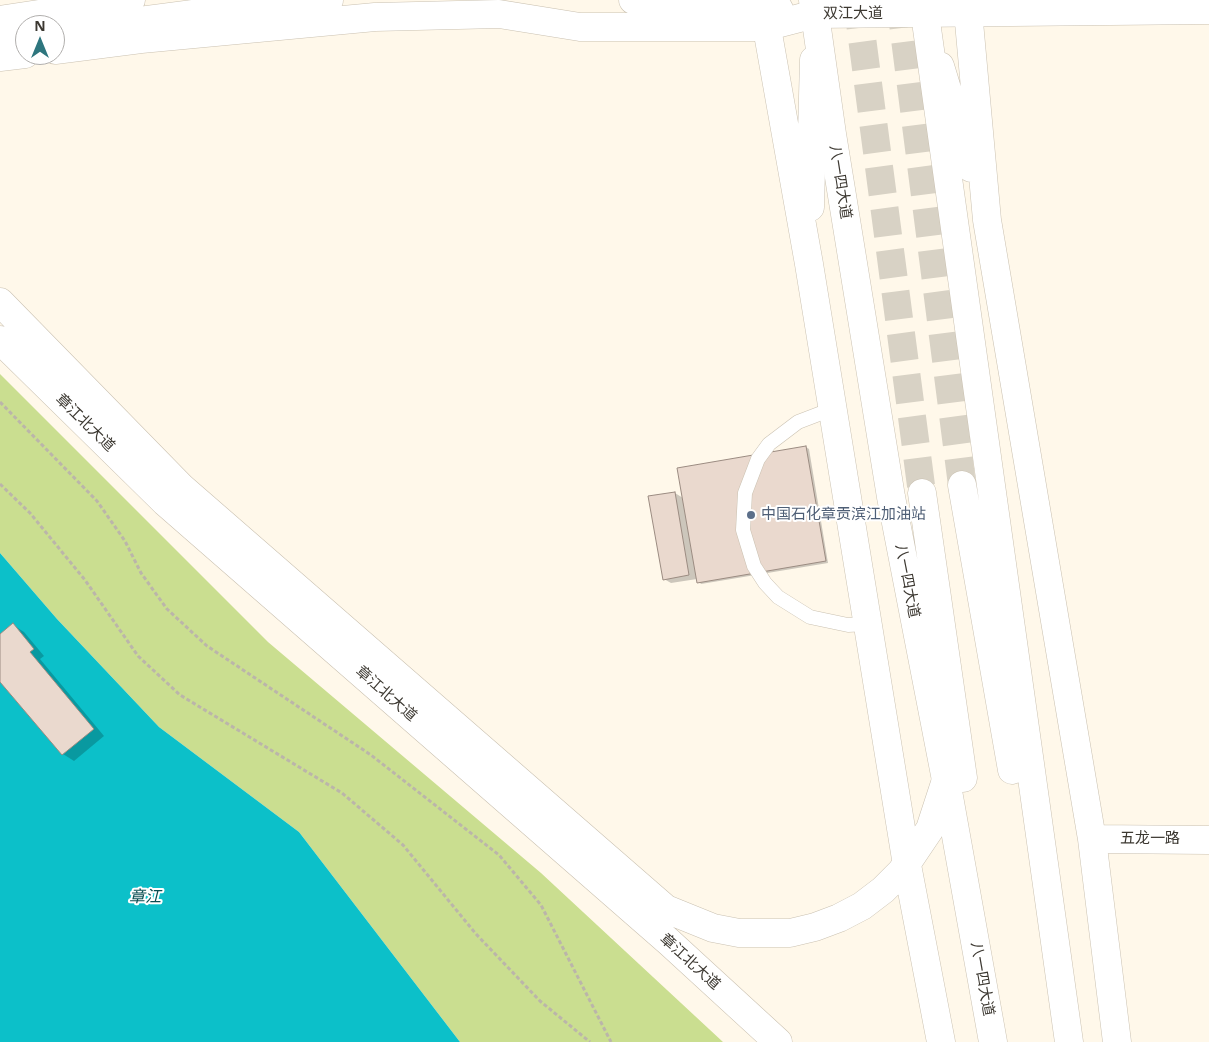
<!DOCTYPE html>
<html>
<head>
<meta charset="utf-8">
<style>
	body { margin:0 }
	#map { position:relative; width:1209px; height:1042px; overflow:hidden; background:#fff8ea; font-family:"Noto Sans",sans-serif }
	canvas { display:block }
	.north { position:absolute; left:15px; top:15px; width:50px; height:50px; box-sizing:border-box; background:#fff; border:1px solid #b1afad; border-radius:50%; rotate:0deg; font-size:14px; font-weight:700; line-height:20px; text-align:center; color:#3c3831 }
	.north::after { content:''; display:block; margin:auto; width:18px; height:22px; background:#2e767e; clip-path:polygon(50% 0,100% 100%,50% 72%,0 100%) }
</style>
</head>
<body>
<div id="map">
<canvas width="1209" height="1042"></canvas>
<div class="north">N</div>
</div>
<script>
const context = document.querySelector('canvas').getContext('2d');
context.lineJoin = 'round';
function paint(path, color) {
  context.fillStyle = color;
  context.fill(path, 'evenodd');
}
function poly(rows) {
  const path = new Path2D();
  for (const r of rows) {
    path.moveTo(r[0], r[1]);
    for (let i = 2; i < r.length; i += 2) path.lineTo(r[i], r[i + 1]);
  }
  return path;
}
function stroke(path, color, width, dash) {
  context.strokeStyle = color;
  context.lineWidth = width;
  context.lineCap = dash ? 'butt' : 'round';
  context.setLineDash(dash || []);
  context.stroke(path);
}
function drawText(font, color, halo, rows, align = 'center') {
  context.font = font + ' "Noto Sans","Noto Sans SC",sans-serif';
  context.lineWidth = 4;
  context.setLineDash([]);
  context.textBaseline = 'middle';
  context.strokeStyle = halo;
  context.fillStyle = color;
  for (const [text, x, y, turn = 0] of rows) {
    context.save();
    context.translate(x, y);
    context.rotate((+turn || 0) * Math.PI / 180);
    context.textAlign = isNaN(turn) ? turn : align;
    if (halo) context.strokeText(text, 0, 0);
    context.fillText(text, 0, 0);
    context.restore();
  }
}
paint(poly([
	[0,374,268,642,541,873,723,1042,460,1042,299,832,159,727,57,619,0,553]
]), '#cade90');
paint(poly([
	[0,553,57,619,159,727,299,832,460,1042,0,1042]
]), '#0cc0c9');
paint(poly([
	[806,447,809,449,828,563,701,584,697,579,671,583,664,579,675,493,683,498],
	[13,625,24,632,44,656,40,659,104,736,74,761,63,754,0,680,0,636]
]), '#0003');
const building = poly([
	[806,446,826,561,697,583,677,468,806,446],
	[675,492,689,575,663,580,648,496,675,492],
	[13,623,34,649,30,652,94,729,62,755,0,682,0,634,13,623]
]);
paint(building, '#ead9ce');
stroke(building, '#9b8b81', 1);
stroke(poly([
	[857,0,922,493],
	[900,0,962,485]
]), '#d8d2c5', 28, [28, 14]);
const lane = poly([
	[832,409,798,422,769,444,758,459,745,493,743,530,754,566,765,583,778,597,810,617,848,625,867,624]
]);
const secondary = poly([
	[633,0,745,4,779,9],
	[762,0,809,264,907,865,941,1042],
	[967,0,987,220,1092,839,1117,1042],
	[55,32,261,5,329,0],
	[0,40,25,36],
	[940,66,971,168],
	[810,207,814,60],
	[0,302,181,487,666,909,713,928,739,933,790,933,815,927,839,918,862,906,883,890,901,872,930,829,946,780],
	[0,340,165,502,669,942,778,1042],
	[1092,839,1209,840]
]);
const primary = poly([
	[813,0,832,134,891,497,946,780,993,1042],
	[923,0,1069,1042],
	[962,485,1012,770],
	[922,493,963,778]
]);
const highway = poly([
	[0,20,131,0],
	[55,50,141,39,375,17,499,14,580,27,765,27,815,14,1209,10],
	[0,57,25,54]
]);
stroke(lane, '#cac1b1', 15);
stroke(secondary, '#cac1b1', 29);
stroke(primary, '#cac1b1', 29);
stroke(highway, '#cac1b1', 29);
stroke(poly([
	[0,402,97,501,125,541,141,573,167,609,207,646,371,755,499,855,541,905,611,1042],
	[0,484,30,513,85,580,138,656,180,695,342,793,403,845,476,934,540,1001,590,1042]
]), '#bbb5aa', 3, [4, 2.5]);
stroke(lane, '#fff', 14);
stroke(secondary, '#fff', 28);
stroke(primary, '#fff', 28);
stroke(highway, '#fff', 28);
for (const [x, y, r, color] of [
	[751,515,5,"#5c6f8a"]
]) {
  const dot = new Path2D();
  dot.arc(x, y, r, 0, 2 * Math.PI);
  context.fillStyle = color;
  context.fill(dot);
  stroke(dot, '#fff', 2);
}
drawText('15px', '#3c3831', '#fff', [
	["双江大道",853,14],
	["八一四大道",840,182,81],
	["章江北大道",85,423,44],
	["八一四大道",907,581,79],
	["章江北大道",386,694,41],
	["五龙一路",1150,839],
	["章江北大道",690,962,42],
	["八一四大道",982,979,80]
]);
drawText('15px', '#4e5e75', '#fff', [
	["中国石化章贡滨江加油站",761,515]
], 'left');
drawText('italic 16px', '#0a4d51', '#fff', [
	["章江",145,897]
]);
</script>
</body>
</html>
